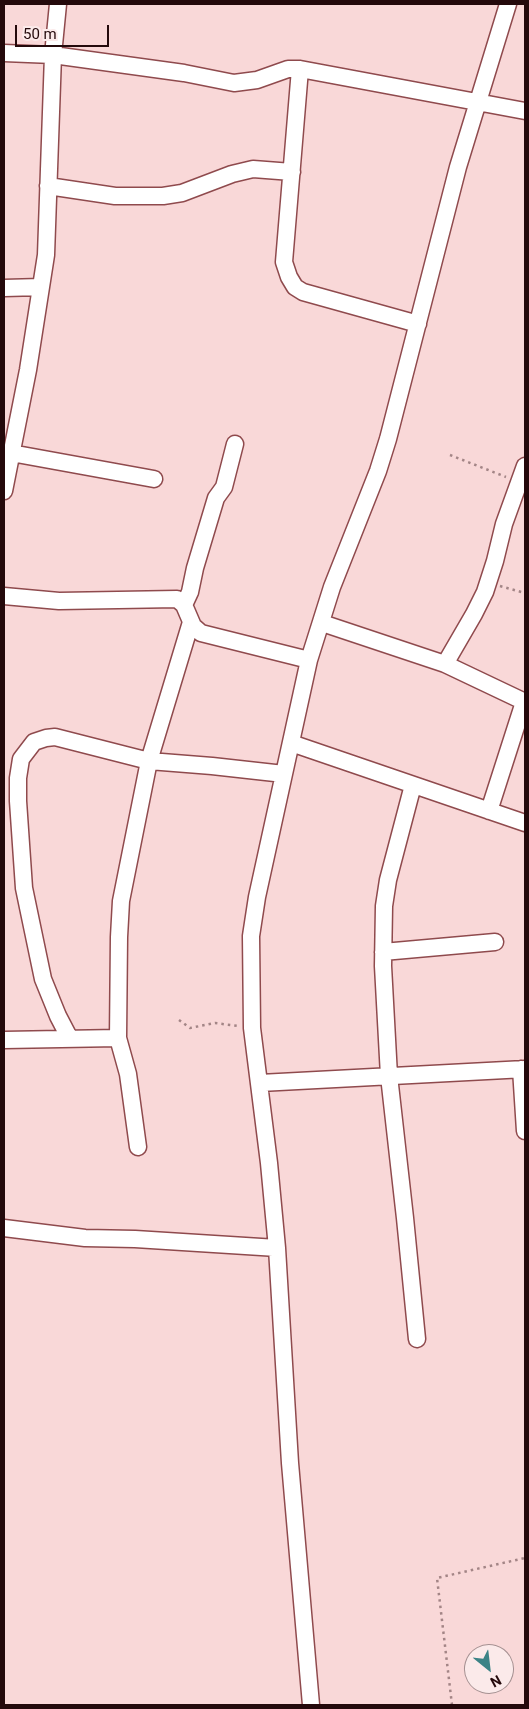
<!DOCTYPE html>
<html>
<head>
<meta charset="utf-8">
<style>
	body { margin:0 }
	#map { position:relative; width:529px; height:1709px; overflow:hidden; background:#f9d8d8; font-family:Roboto,sans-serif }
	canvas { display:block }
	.frame { position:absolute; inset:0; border:5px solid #24090b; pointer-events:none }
	.north { position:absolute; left:464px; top:1644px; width:50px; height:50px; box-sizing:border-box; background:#fbeaea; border:1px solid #a59091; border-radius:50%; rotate:151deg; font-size:14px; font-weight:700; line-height:20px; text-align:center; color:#24090b }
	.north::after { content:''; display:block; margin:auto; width:18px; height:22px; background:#3b8386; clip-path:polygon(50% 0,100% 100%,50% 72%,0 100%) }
	.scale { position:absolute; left:15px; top:25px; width:94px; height:22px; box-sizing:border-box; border:2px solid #24090b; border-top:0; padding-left:6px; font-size:15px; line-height:18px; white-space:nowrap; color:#24090b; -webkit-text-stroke:4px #fbeaea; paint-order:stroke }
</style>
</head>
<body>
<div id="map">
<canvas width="529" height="1709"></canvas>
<div class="frame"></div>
<div class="north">N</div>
<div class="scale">50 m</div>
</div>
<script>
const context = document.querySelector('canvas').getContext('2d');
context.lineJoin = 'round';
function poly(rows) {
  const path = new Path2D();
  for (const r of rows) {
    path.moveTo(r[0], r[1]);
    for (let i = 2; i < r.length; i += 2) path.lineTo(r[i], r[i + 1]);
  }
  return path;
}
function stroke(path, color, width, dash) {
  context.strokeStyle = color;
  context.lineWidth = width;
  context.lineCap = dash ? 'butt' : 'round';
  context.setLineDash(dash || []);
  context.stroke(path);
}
const minor = poly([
	[4,53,53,55,184,73,234,83,257,80,288,69,300,69,525,111],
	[300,69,284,262,289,277,295,287,303,292,418,324],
	[48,186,115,196,163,196,182,193,232,174,253,169,292,172],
	[4,288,41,287],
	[11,453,154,479],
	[4,491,28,370,46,255,53,55,58,4],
	[4,596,59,601,177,599,184,605,193,626,201,633,309,660],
	[184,605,190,592,195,568,216,498,224,487,235,444],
	[322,623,445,664,525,702],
	[445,664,474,614,485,592,495,561,504,524,525,466],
	[291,743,525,823],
	[413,785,388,880,384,906,383,966,389,1076,405,1218,417,1339],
	[489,811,524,702],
	[383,952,495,942],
	[118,1038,119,937,121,901,149,761,212,766,284,774],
	[70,1039,58,1016,43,979,24,888,18,801,18,778,21,759,34,742,46,738,55,737,149,761,191,622],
	[4,1040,118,1038,128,1074,138,1147],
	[521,1069,525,1131],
	[260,1083,525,1069],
	[4,1228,85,1238,135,1239,277,1248],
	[311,1705,290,1463,277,1248,269,1163,252,1028,251,936,257,897,309,660,332,587,378,471,388,439,458,167,508,4]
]);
stroke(minor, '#8f4a4d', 19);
stroke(poly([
	[450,455,506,477],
	[500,586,525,593],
	[179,1020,190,1028,215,1023,238,1026],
	[452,1705,437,1578,525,1558]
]), '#a38586', 2.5, [2.5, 4]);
stroke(minor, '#fff', 16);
</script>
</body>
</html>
